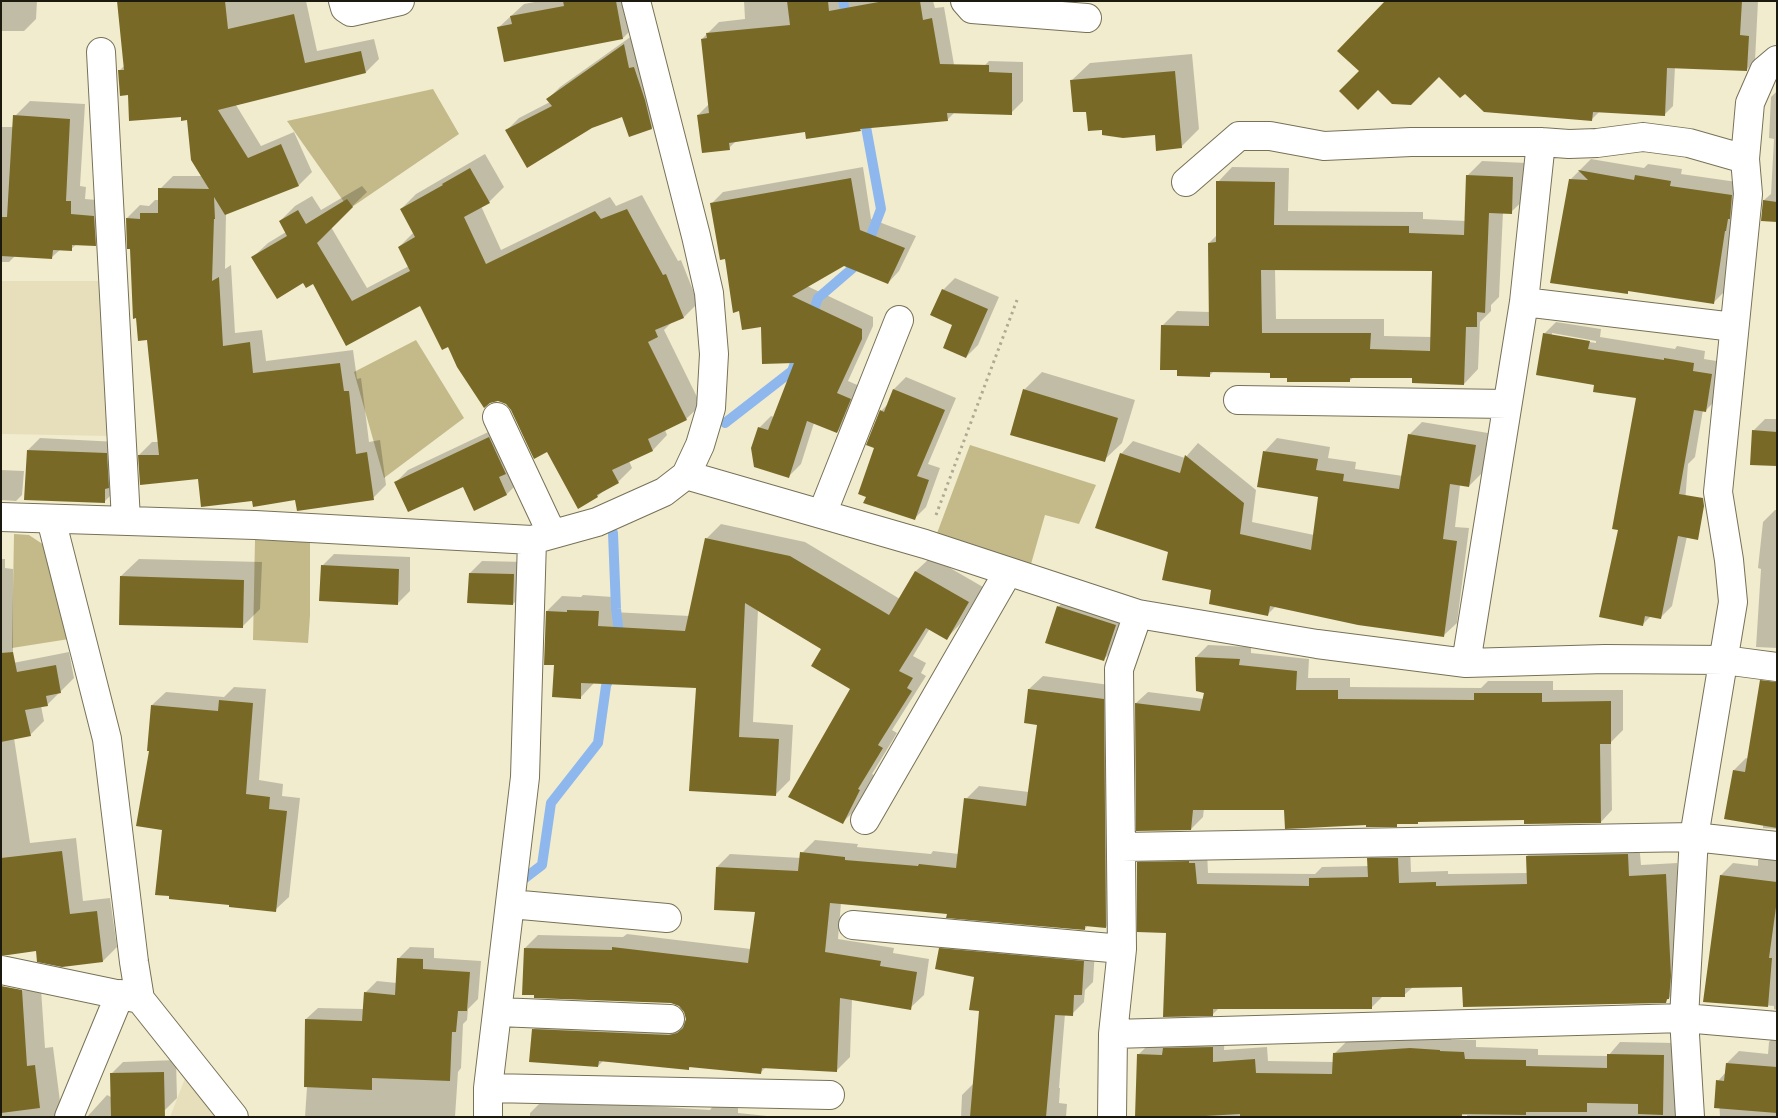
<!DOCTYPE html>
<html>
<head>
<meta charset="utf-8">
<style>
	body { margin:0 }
	#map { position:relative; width:1778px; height:1118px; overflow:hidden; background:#f2eccf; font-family:"IBM Plex Serif",serif }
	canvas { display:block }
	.frame { position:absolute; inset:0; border:2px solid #1c190f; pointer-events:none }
</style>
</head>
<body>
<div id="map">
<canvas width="1778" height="1118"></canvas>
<div class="frame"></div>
</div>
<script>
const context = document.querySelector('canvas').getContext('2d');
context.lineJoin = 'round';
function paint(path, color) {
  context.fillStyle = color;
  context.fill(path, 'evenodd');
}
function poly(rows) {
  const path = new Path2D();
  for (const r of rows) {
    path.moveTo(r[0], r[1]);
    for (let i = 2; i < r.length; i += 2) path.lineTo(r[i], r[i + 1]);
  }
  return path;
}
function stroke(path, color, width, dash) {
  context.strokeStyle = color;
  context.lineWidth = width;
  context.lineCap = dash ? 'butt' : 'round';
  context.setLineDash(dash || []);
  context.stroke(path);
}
paint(poly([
	[1,281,102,281,111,436,1,434],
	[187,1073,221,1117,170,1117]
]), '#e7dfbb');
paint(poly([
	[433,89,459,134,349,209,287,121],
	[416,340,464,418,384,478,354,372],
	[970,445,1096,485,1079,524,1045,515,1031,564,936,536],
	[14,534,29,535,47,547,69,639,12,648],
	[255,540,310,542,310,615,308,643,253,640]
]), '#c4b989');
paint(poly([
	[1,1,37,1,36,19,24,31,1,31],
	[118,1,306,1,317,51,374,39,379,59,366,72,236,105,261,146,294,132,312,172,299,185,226,213,225,269,231,265,235,333,262,330,266,361,353,350,357,379,361,378,369,442,380,440,386,485,373,498,254,500,199,477,139,455,152,442,159,442,148,339,127,218,140,205,149,206,155,200,160,200,160,189,173,176,203,176,188,119,129,94,119,71,125,65],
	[540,1,630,1,635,26,623,38,498,28,524,4],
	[744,1,933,1,935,8,944,7,960,99,959,108,947,120,863,127,860,130,806,131,736,141,729,148,698,115,709,104,702,39,719,22,745,19],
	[1598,1,1758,1,1755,61,1746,70,1675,67,1673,106,1664,115,1600,111,1591,120,1465,92,1439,75,1378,88,1341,91],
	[636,33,664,115,652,128,629,135,623,116,507,130,519,118,550,102,548,99,560,87],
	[1192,54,1199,129,1181,147,1156,134,1103,128,1088,110,1072,80,1090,63],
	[989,61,1023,62,1023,101,1011,113,977,73],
	[1777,91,1777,221,1762,220,1764,200,1771,194,1774,139,1769,138,1771,97],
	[30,101,85,104,80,186,86,187,85,199,109,201,110,230,95,245,77,244,71,249,61,249,52,257,15,256,9,262,1,262,1,127,14,127,15,116],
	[485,154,504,187,489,202,481,206,501,250,610,197,616,206,642,195,678,261,681,260,698,303,684,317,672,322,664,330,701,405,686,419,665,430,667,435,653,450,629,461,632,468,618,482,605,489,598,496,548,450,507,403,449,346,420,304,347,344,313,282,303,281,253,257,268,243,286,232,280,221,295,206,312,196,321,210,362,186,367,192,331,227,367,288,409,266,399,247,414,232,401,209,416,194],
	[1591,159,1644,168,1648,164,1682,169,1681,174,1744,183,1725,291,1713,303,1630,290,1627,292,1570,180],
	[1482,161,1527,163,1526,198,1511,212,1503,212,1499,297,1491,305,1491,311,1480,322,1478,369,1464,384,1413,377,1354,377,1349,381,1288,377,1272,371,1214,371,1210,375,1178,369,1163,325,1177,311,1210,312,1209,243,1217,235,1218,182,1232,167,1289,168,1288,211,1423,212,1423,219,1466,221,1467,176],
	[1275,268,1434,270,1432,337,1384,336,1384,319,1276,319],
	[863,167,871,219,916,236,899,271,888,283,844,265,807,286,873,317,873,326,848,381,862,387,849,420,837,432,814,423,801,464,789,476,759,428,771,416,774,417,796,362,762,326,740,310,712,203,723,192],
	[955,278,999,297,978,345,966,357,943,290],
	[1556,322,1601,329,1600,337,1675,349,1677,346,1705,351,1704,359,1723,362,1718,398,1706,410,1703,410,1695,457,1688,464,1685,503,1694,504,1672,606,1660,618,1651,616,1642,625,1620,529,1637,397,1595,384,1544,334],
	[1552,333,1596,341,1596,343,1552,336],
	[1042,372,1135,400,1122,443,1104,460,1024,390],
	[906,377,956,398,928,464,940,468,926,507,914,519,881,411,889,403,894,389],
	[1765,419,1777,419,1777,465,1753,431],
	[1422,422,1488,433,1482,473,1469,486,1460,485,1455,527,1469,528,1457,623,1444,635,1276,606,1267,615,1213,589,1170,551,1121,454,1133,441,1185,458,1198,443,1256,490,1252,522,1314,535,1319,496,1265,451,1277,438,1330,447,1328,458,1356,462,1355,469,1403,476,1409,435],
	[501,426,519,482,507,494,475,509,463,485,396,482,408,470],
	[40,438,118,442,116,490,104,502,28,450],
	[1,470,24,471,22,495,16,501,1,500],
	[1775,510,1777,510,1777,648,1756,647,1761,569,1758,568,1763,522],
	[721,524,805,542,900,599,916,571,931,557,983,587,961,623,947,638,930,628,913,656,926,663,921,673,926,676,892,730,897,733,872,774,874,775,857,808,842,823,852,689,823,648,758,609,753,722,793,725,790,780,775,795,697,687,595,682,580,698,555,664,547,611,562,596,581,597,583,595,613,597,612,612,690,616,706,539],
	[334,554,410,557,410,591,398,603,322,566],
	[1,559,5,559,5,568,13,569,13,663,69,652,74,678,47,705,41,706,44,721,30,735,14,738,30,843,76,838,83,901,110,898,117,947,103,961,37,949,1,954],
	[139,559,262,562,260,609,242,627,121,576],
	[482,561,526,562,525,592,513,604,470,573],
	[1070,595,1127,613,1115,648,1103,660,1058,607],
	[1208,645,1251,647,1251,653,1309,659,1308,678,1350,678,1350,687,1481,688,1488,681,1553,681,1553,690,1623,690,1623,730,1611,742,1612,810,1601,822,1525,819,1419,821,1418,822,1399,823,1396,825,1367,824,1285,809,1204,808,1203,817,1191,829,1136,703,1148,692,1204,699,1205,693,1197,690,1196,657],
	[1043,676,1117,686,1119,914,1106,927,1088,925,1085,929,948,913,841,903,838,939,894,948,893,953,929,959,924,995,910,1008,852,999,850,1057,836,1071,766,1067,761,1072,691,1066,688,1069,603,1061,598,1066,533,1030,546,1016,686,1021,685,1012,679,1005,525,948,538,935,623,937,627,934,751,949,756,911,717,867,730,854,801,858,802,853,815,840,858,844,857,847,931,854,933,851,959,854,966,799,979,786,1029,792,1038,724,1029,689],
	[234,687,266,689,259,780,283,784,282,796,300,798,289,897,275,910,163,829,150,750,152,705,166,692,224,697],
	[1777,699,1777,829,1763,828,1763,825,1734,770,1746,758,1749,759],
	[1639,842,1641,865,1677,863,1682,963,1681,986,1665,1002,1464,986,1413,987,1404,995,1383,996,1372,1007,1219,1008,1213,1014,1167,931,1138,863,1150,851,1207,851,1208,873,1315,874,1322,867,1369,866,1368,859,1380,847,1410,846,1411,872,1448,871,1448,874,1527,873,1527,856,1539,844],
	[1770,848,1777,849,1777,1010,1774,1009,1774,1006,1704,1001,1721,875,1733,863,1758,866,1758,860],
	[952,937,1095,950,1093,982,1085,990,1084,1002,1072,1014,1065,1014,1059,1088,1060,1088,1059,1103,1067,1104,1066,1117,961,1117,962,1095,974,1083,981,1010,975,976,940,949],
	[410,947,434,948,434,958,481,961,478,999,468,1009,467,1020,463,1024,461,1068,458,1072,455,1117,305,1117,307,1087,306,1019,318,1008,364,1009,365,993,377,981,397,983,398,959],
	[41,989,45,1048,53,1047,62,1117,1,1117,1,992],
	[1777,1034,1777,1117,1720,1117,1718,1081,1726,1072,1727,1063,1739,1051,1768,1054,1769,1042],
	[1225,1035,1224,1050,1267,1047,1268,1061,1334,1062,1334,1054,1346,1042,1423,1036,1451,1038,1451,1040,1476,1040,1476,1047,1538,1049,1538,1055,1608,1056,1620,1042,1676,1043,1675,1117,1467,1117,1467,1115,1422,1117,1137,1117,1138,1055,1150,1043],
	[176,1060,177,1098,165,1110,122,1117,87,1117,107,1095,111,1097,111,1074,123,1062],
	[544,1099,710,1110,713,1106,738,1108,738,1113,777,1117,530,1117,530,1113]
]), '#0003');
stroke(poly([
	[843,1,847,21],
	[864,116,881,209,867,246],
	[811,318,818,298,861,261],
	[725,423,792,371,795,363],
	[613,533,616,609,620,641],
	[525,878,542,865,551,803,598,743,606,686,611,673]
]), '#8eb8ed', 10);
paint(poly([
	[117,1,225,1,228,29,294,14,305,63,361,51,366,73,218,110,248,158,281,144,299,186,225,215,214,197,215,219,214,219,212,281,219,277,223,346,250,342,253,373,340,363,344,391,349,391,356,454,367,452,374,500,297,511,295,500,253,507,252,501,201,507,198,479,140,485,138,455,159,455,147,340,138,341,136,318,133,319,130,249,127,249,126,218,140,219,140,213,158,213,158,188,209,189,191,160,187,120,181,121,181,117,129,121,128,95,120,96,118,70,124,70],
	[563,1,616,1,623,39,504,62,497,27,512,24,510,16,564,6],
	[787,1,828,1,829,11,884,1,920,1,923,20,932,18,940,64,989,65,989,72,1012,73,1012,115,947,113,948,121,860,129,861,131,806,139,805,132,729,143,730,150,702,153,697,115,709,113,701,39,707,38,706,33,790,25],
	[1385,1,1742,1,1740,35,1749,36,1747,71,1667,68,1665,116,1593,112,1592,121,1484,112,1465,94,1460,98,1439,77,1411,105,1392,104,1378,90,1358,110,1339,91,1359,71,1337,51],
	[624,44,629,68,634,67,645,100,652,129,629,137,622,117,592,128,527,168,505,130,552,106,546,99],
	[1175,71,1182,148,1156,151,1155,135,1123,138,1102,135,1102,130,1088,131,1086,112,1073,112,1070,80],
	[13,115,70,119,66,201,71,201,71,214,94,216,96,246,72,245,72,251,53,250,52,259,1,256,1,217,7,217],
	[470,168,490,203,464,217,486,264,595,211,601,219,627,209,663,275,666,274,684,318,655,330,658,337,648,342,687,420,648,439,653,451,612,470,619,483,597,495,598,497,578,509,547,452,534,459,511,410,506,404,498,401,490,403,484,408,457,367,448,347,442,350,420,306,346,346,313,284,306,288,303,283,277,299,251,257,287,236,279,221,298,210,306,224,347,199,353,207,317,243,352,301,410,271,398,247,415,237,400,209,443,185,442,184],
	[1578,170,1634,180,1635,175,1671,181,1670,186,1732,195,1730,219,1728,219,1726,231,1725,231,1714,304,1628,291,1628,294,1550,283,1569,179,1588,180],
	[1466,175,1513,177,1512,214,1489,213,1485,313,1477,312,1477,327,1466,327,1464,385,1412,383,1412,378,1350,378,1350,382,1287,382,1287,378,1270,378,1270,373,1210,372,1210,377,1177,376,1177,370,1160,370,1161,325,1209,326,1208,243,1216,242,1216,181,1275,182,1274,225,1409,226,1409,233,1464,235],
	[1261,270,1432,271,1430,351,1370,349,1371,333,1262,333],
	[851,178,860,230,905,248,888,284,844,266,792,296,862,329,862,339,837,393,851,399,837,433,807,421,789,478,754,467,751,448,758,427,768,430,794,363,762,364,761,327,742,330,739,311,733,313,725,259,720,260,710,203],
	[1763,200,1777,202,1777,222,1761,221],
	[942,289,988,309,966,358,943,348,952,325,930,315],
	[1543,333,1590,341,1588,349,1664,360,1664,358,1694,363,1693,371,1712,374,1706,412,1694,410,1679,494,1703,498,1704,506,1698,540,1678,536,1661,619,1645,616,1643,626,1599,617,1618,530,1612,529,1636,398,1593,392,1594,385,1536,375],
	[893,389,945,410,917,476,929,480,915,520,863,503,866,497,858,494,874,448,866,445,880,410,884,412],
	[1023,389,1118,418,1105,462,1010,435],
	[1752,430,1777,432,1777,466,1750,465],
	[1408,434,1476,445,1469,487,1450,484,1443,539,1457,541,1444,637,1358,625,1270,606,1268,616,1209,604,1211,590,1162,580,1168,552,1095,528,1120,453,1180,473,1185,455,1244,503,1240,534,1311,550,1318,497,1257,487,1263,451,1318,459,1316,470,1344,474,1343,481,1399,489],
	[489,437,506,474,499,477,507,495,474,511,463,487,408,512,394,482],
	[27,450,107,453,109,488,105,489,105,503,24,500],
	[705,538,790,556,889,615,915,571,969,602,947,640,926,628,899,671,913,678,907,688,912,691,878,745,883,748,858,789,860,790,843,824,788,797,850,689,811,666,821,649,745,603,739,737,779,739,776,796,689,791,696,688,581,683,581,699,552,697,554,665,544,665,546,611,567,612,567,610,599,611,598,626,685,631],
	[321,565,399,569,398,605,319,601],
	[469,573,514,574,513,605,467,603],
	[120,576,244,580,243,628,119,625],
	[1057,606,1116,625,1104,661,1045,643],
	[13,652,17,672,56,665,61,693,46,696,48,706,25,710,31,736,1,742,1,653],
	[1195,657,1240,659,1239,665,1297,671,1296,690,1338,690,1338,699,1474,700,1474,693,1542,693,1542,702,1611,701,1611,744,1600,744,1601,823,1524,824,1524,820,1418,822,1418,824,1397,824,1397,827,1366,827,1366,825,1285,829,1284,810,1193,810,1191,830,1136,831,1135,703,1200,711,1204,693,1196,691],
	[1760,680,1777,682,1777,828,1724,819,1733,770,1745,772],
	[1028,689,1104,699,1106,928,1085,926,1085,930,946,918,947,914,830,903,825,952,881,961,880,966,917,972,911,1010,840,998,837,1072,762,1068,761,1074,689,1067,689,1070,599,1061,598,1067,529,1062,532,1029,669,1035,677,1033,683,1028,686,1019,684,1012,679,1006,671,1003,534,998,534,995,522,995,524,948,612,950,612,947,748,963,755,912,714,910,716,867,798,871,800,852,845,857,845,860,918,866,919,864,956,868,964,798,1026,806,1037,725,1024,723],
	[219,700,253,703,246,794,270,797,269,809,287,811,276,912,229,907,229,905,169,899,169,896,155,895,162,830,136,826,149,751,147,751,151,705,218,711],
	[62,851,70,914,97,911,103,962,62,967,37,962,36,951,8,955,1,955,1,858],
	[1628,854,1629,876,1666,874,1671,976,1669,999,1667,999,1666,1003,1463,1007,1462,987,1405,988,1405,997,1372,997,1372,1009,1213,1009,1213,1016,1163,1017,1166,933,1137,932,1137,862,1189,861,1189,863,1195,863,1197,884,1309,886,1309,878,1368,877,1367,858,1398,858,1399,883,1436,882,1436,886,1527,884,1526,856],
	[1720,875,1777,882,1777,900,1769,958,1772,958,1768,1007,1703,1002],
	[939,948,1084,961,1082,995,1074,995,1073,1016,1055,1015,1046,1117,970,1117,979,1011,969,1010,974,977,935,969],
	[397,958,423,959,423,969,470,972,467,1011,458,1011,456,1032,452,1032,450,1081,372,1078,372,1090,304,1087,305,1019,362,1021,364,992,395,995],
	[1,986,22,990,27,1066,35,1065,40,1108,1,1113],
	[1213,1047,1213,1062,1255,1059,1256,1073,1332,1074,1333,1053,1410,1048,1440,1050,1440,1051,1464,1052,1465,1059,1526,1060,1526,1066,1607,1068,1607,1054,1664,1055,1663,1115,1638,1114,1638,1104,1587,1103,1587,1112,1526,1112,1526,1115,1462,1114,1462,1117,1240,1117,1240,1114,1189,1117,1135,1117,1137,1054,1162,1055,1163,1048],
	[1726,1063,1777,1067,1777,1113,1714,1108,1716,1080,1724,1081],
	[164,1072,165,1117,111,1117,110,1073]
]), '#786a26');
const minor = poly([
	[343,1,345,8,351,12,400,1],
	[965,1,972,9,1087,18],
	[101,52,126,520],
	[1186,182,1239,136,1270,136,1324,146,1411,142,1541,142,1569,144,1597,143,1643,137,1689,143,1745,159],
	[1524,302,1734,327],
	[1238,400,1507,404],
	[497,417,552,534],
	[686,475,925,544,1138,614,1317,644,1466,663,1605,659,1724,660,1777,667],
	[822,514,899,320],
	[1,517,255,525,532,540,597,522,664,492,686,475,700,445,711,408,714,354,709,293,696,236,636,1],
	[51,519,107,739,134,962,140,999,234,1117],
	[1466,663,1524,302,1541,142],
	[865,820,1008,572],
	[1122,847,1694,837,1777,846],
	[510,904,667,918],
	[853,925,1122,949],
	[1,970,140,999],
	[498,1012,670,1019],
	[1113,1034,1684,1018,1777,1026],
	[488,1088,830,1095],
	[69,1117,120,994],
	[488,1117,488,1088,525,777,532,540],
	[1112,1117,1113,1034,1122,949,1119,669,1138,614],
	[1690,1117,1684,1018,1694,837,1733,602,1729,560,1718,492,1748,194,1745,159,1750,103,1764,71,1777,60]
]);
stroke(minor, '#767157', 30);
stroke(poly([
	[936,515,1017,300]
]), '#aea992', 3, [2.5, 4]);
stroke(minor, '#fff', 28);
</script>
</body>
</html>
